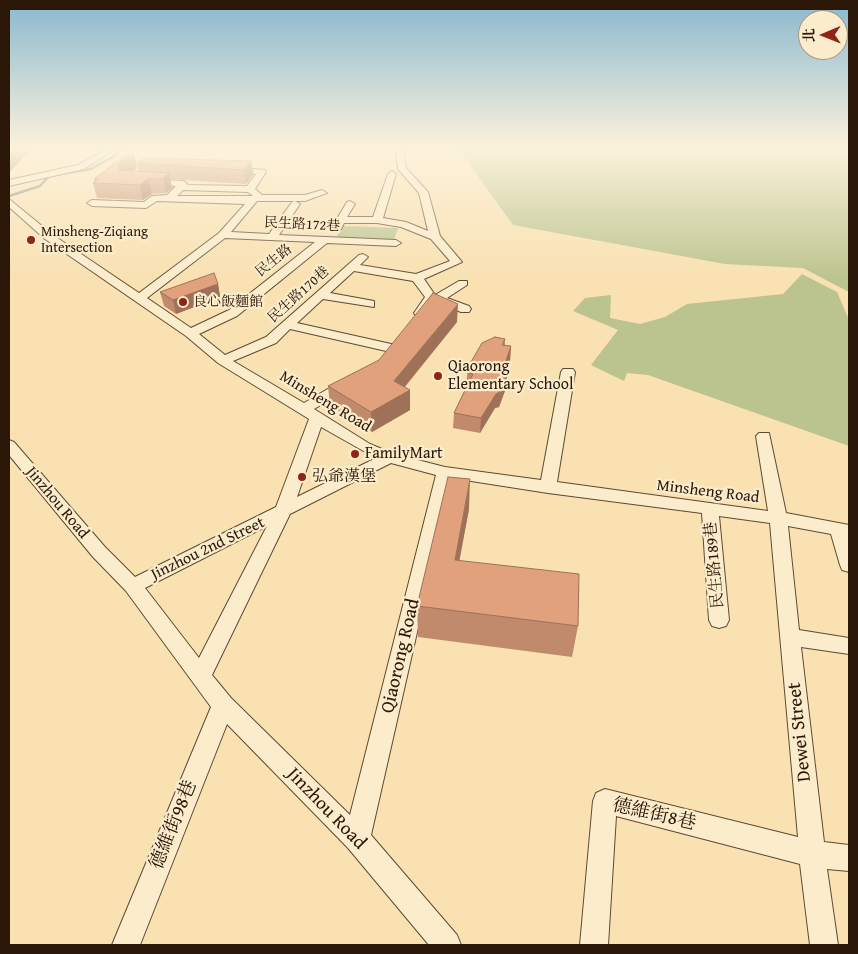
<!DOCTYPE html>
<html>
<head>
<meta charset="utf-8">
<style>
	body { margin:0 }
	#map { position:relative; width:858px; height:954px; overflow:hidden; background:#f9e1b1; font-family:"Gentium Book Plus","Noto Serif TC",serif }
	canvas { display:block }
	.frame { position:absolute; inset:0; border:10px solid #2b1707; pointer-events:none }
	.north { position:absolute; left:798px; top:10px; width:50px; height:50px; box-sizing:border-box; background:#fbeccc; border:1px solid #a8977d; border-radius:50%; rotate:269deg; font-size:14px; font-weight:700; line-height:20px; text-align:center; color:#2b1707 }
	.north::after { content:''; display:block; margin:auto; width:18px; height:22px; background:#8f2418; clip-path:polygon(50% 0,100% 100%,50% 72%,0 100%) }
</style>
</head>
<body>
<div id="map">
<canvas width="858" height="954"></canvas>
<div class="frame"></div>
<div class="north">北</div>
</div>
<script>
const context = document.querySelector('canvas').getContext('2d');
context.lineJoin = 'round';
function paint(path, color) {
  context.fillStyle = color;
  context.fill(path, 'evenodd');
}
function poly(rows) {
  const path = new Path2D();
  for (const r of rows) {
    path.moveTo(r[0], r[1]);
    for (let i = 2; i < r.length; i += 2) path.lineTo(r[i], r[i + 1]);
  }
  return path;
}
function stroke(path, color, width, dash) {
  context.strokeStyle = color;
  context.lineWidth = width;
  context.lineCap = dash ? 'butt' : 'round';
  context.setLineDash(dash || []);
  context.stroke(path);
}
function drawText(font, color, halo, rows, align = 'center') {
  context.font = font + ' "Gentium Book Plus","Noto Serif TC",serif';
  context.lineWidth = 4.5;
  context.setLineDash([]);
  context.textBaseline = 'middle';
  context.strokeStyle = halo;
  context.fillStyle = color;
  for (const [text, x, y, turn = 0] of rows) {
    context.save();
    context.translate(x, y);
    context.rotate((+turn || 0) * Math.PI / 180);
    context.textAlign = isNaN(turn) ? turn : align;
    if (halo) context.strokeText(text, 0, 0);
    context.fillText(text, 0, 0);
    context.restore();
  }
}
paint(poly([
	[457,147,849,147,849,292,803,268,725,264,513,225],
	[342,226,398,228,394,240,336,238],
	[802,274,837,292,849,320,849,446,648,375,627,373,624,381,591,365,618,330,573,311,585,298,611,295,610,318,640,324,665,317,687,304,783,294]
]), '#bbc38e');
stroke(poly([
	[9,196,40,186,49,176,91,169,116,155,124,147]
]), '#707b68', 2.5);
const minor = poly([
	[102,147,111,147,114,150,84,169,9,186,9,180,78,165,105,150,102,147],
	[395,147,403,147,406,168,428,192,440,236,462,262,424,279,435,295,459,281,467,281,467,285,447,298,469,306,471,309,469,312,461,312,434,301,424,316,416,316,414,313,425,297,413,281,354,271,330,293,374,301,374,307,323,299,297,323,400,346,402,349,400,352,395,353,290,329,276,343,233,361,304,403,343,380,353,380,355,383,353,386,314,409,370,444,394,454,445,467,541,480,561,372,563,369,573,369,575,372,557,482,768,511,756,436,759,433,769,433,786,513,849,525,849,572,842,570,840,565,831,534,788,526,799,630,849,638,849,654,801,647,824,842,849,845,849,871,827,869,838,945,810,945,800,864,616,816,608,945,580,945,593,801,596,793,605,789,798,837,770,523,719,516,729,620,726,626,719,628,712,626,709,620,702,513,548,493,452,478,371,835,457,935,461,945,429,945,348,848,227,724,140,945,112,945,211,707,126,591,93,557,9,455,9,440,14,442,105,547,135,577,276,507,309,419,218,363,186,336,45,239,9,207,9,199,53,235,139,293,219,233,245,204,157,201,146,208,92,206,87,203,92,200,144,202,152,196,167,195,176,186,147,184,146,182,150,179,184,181,188,185,247,186,256,174,230,172,226,169,227,167,265,170,266,172,255,189,262,195,305,195,322,190,327,193,305,201,257,201,231,232,269,234,292,202,295,201,300,204,279,235,396,240,401,243,396,246,327,243,237,316,199,334,225,355,266,337,359,255,363,254,368,257,360,265,416,274,450,261,431,239,401,227,377,223,344,223,341,229,332,227,347,202,350,201,355,204,347,217,373,217,388,174,392,171,396,174,383,218,406,222,428,231,419,193,398,169,395,147],
	[183,190,248,192,253,196,177,196,183,190],
	[225,238,315,242,229,310,191,328,147,298,225,238],
	[321,427,376,458,297,497,321,427],
	[391,463,436,475,350,815,231,698,212,675,290,514,391,463],
	[267,526,199,658,145,588,267,526]
]);
stroke(minor, '#5e4a32', 2);
paint(minor, '#fbeccc');
paint(poly([
	[251,161,253,175,246,184,170,179,172,188,166,193,152,194,143,200,97,198,93,183,95,182,94,179,137,168,133,171,139,171,137,163],
	[218,284,220,297,176,314,164,306,160,292],
	[457,322,405,387,410,410,372,432,330,405,328,386],
	[505,339,505,346,511,346,510,361,505,373,507,373,506,388,499,407,495,408,480,433,453,428,454,413,466,387,468,367],
	[469,509,459,560,578,626,572,657,418,637,417,606]
]), '#c28a6c');
paint(poly([
	[16,147,33,147,9,173,9,154],
	[134,154,137,168,123,177,119,170,119,163],
	[251,161,253,175,246,184,244,170],
	[169,173,172,188,166,193,163,178],
	[148,179,152,194,143,200,140,185],
	[218,284,220,297,176,314,173,300],
	[458,304,457,322,396,397,410,390,410,410,372,432,371,412,394,381],
	[511,346,510,361,501,386,502,372],
	[507,373,506,388,499,407,495,408,480,433,481,418],
	[470,479,469,509,454,590,455,560]
]), '#9e7158');
const building = poly([
	[9,147,16,147,9,154,9,147],
	[127,154,134,154,119,163,119,170,169,173,163,178,148,179,140,185,93,183,98,179,94,179,127,154],
	[145,158,251,161,244,170,137,163,145,158],
	[214,273,218,284,173,300,160,292,214,273],
	[433,293,458,304,394,381,410,390,371,412,328,386,379,360,433,293],
	[495,337,505,339,502,345,511,346,502,372,507,373,500,392,496,394,481,418,454,413,473,374,467,373,470,369,468,367,482,343,495,337],
	[448,477,470,479,455,560,579,574,578,626,417,606,448,477]
]);
paint(building, '#e2a17d');
stroke(building, '#9e7158', 1);
const sky = context.createLinearGradient(0, 0, 0, 280);
sky.addColorStop(0, '#8ab8cf');
sky.addColorStop(0.53, '#fcf2dc');
sky.addColorStop(1, '#fcf2dc00');
context.fillStyle = sky;
context.fillRect(0, 0, 858, 280);
for (const [x, y, r, color] of [
	[31,240,5,"#8f2418"],
	[183,302,5,"#8f2418"],
	[438,376,5,"#8f2418"],
	[355,454,5,"#8f2418"],
	[302,477,5,"#8f2418"]
]) {
  const dot = new Path2D();
  dot.arc(x, y, r, 0, 2 * Math.PI);
  context.fillStyle = color;
  context.fill(dot);
  stroke(dot, '#fbeccc', 2);
}
drawText('14px', '#2b1707', '#fbeccc', [
	["民生路172巷",302,225,3],
	["民生路",274,261,-39],
	["民生路170巷",299,295,-42]
]);
drawText('14px', '#2b1707', '#fbeccc', [
	["Minsheng-Ziqiang",41,232],
	["Intersection",41,248],
	["良心飯麵館",193,302]
], 'left');
drawText('16px', '#2b1707', '#fbeccc', [
	["Qiaorong",448,367],
	["Elementary School",448,385],
	["FamilyMart",365,454],
	["弘爺漢堡",312,477]
], 'left');
drawText('16px', '#2b1707', '#fbeccc', [
	["Minsheng Road",325,402,31],
	["Minsheng Road",708,492,7],
	["Jinzhou Road",57,503,50],
	["Jinzhou 2nd Street",208,549,-26],
	["民生路189巷",715,565,-95]
]);
drawText('19px', '#2b1707', '#fbeccc', [
	["Qiaorong Road",401,656,-77],
	["Dewei Street",800,732,-96],
	["Jinzhou Road",326,809,46],
	["德維街8巷",654,815,13],
	["德維街98巷",174,825,-68]
]);
</script>
</body>
</html>
